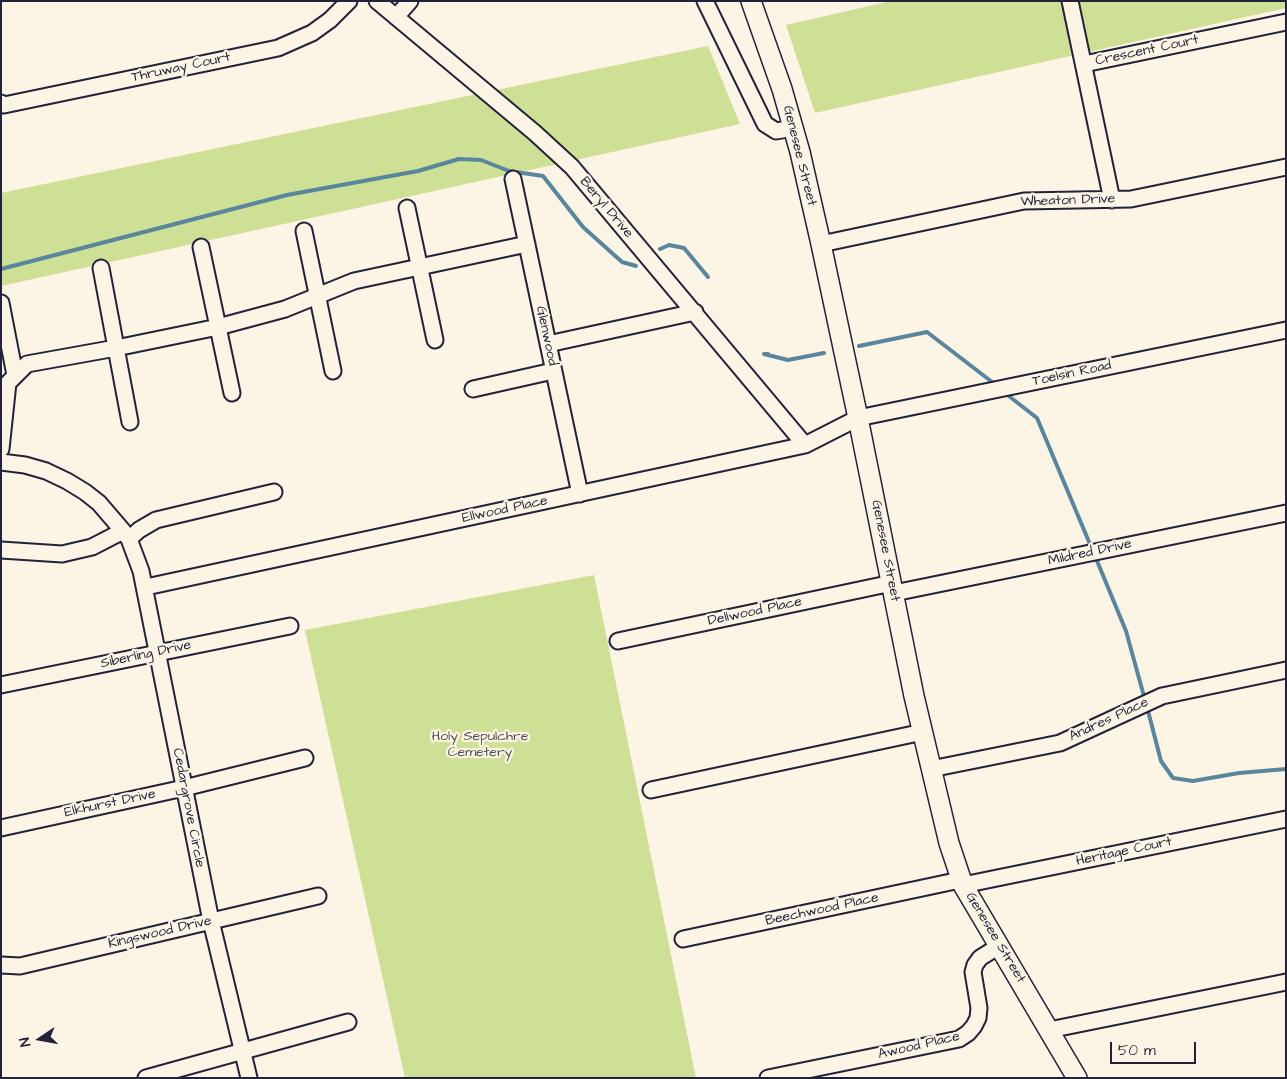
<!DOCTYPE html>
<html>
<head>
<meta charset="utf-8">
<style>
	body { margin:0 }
	#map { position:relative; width:1287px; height:1079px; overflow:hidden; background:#fcf5e5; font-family:"Architects Daughter",sans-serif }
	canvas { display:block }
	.frame { position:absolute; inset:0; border:2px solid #22223b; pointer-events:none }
	.north { position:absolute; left:15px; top:1014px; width:50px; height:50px; -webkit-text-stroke:4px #fcf5e5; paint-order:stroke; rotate:258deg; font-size:14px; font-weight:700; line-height:20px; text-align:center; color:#22223b }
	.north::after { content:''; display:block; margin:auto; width:18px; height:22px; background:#22223b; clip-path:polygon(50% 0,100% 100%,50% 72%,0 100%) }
	.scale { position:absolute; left:1110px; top:1042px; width:86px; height:22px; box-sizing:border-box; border:2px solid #22223b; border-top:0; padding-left:6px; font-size:15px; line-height:18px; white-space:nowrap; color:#22223b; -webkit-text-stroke:4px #fcf5e5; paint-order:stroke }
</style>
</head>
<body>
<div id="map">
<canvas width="1287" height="1079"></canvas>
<div class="frame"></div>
<div class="north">N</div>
<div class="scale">50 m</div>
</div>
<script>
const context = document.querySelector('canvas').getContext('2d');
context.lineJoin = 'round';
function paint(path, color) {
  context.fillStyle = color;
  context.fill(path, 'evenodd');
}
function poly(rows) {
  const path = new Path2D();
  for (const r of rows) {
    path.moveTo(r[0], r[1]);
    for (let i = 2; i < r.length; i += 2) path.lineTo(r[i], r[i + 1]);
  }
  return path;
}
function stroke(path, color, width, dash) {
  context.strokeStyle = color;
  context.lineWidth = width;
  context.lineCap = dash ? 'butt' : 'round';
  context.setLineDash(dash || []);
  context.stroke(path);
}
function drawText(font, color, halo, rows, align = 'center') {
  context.font = font + ' "Architects Daughter",sans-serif';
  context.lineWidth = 4.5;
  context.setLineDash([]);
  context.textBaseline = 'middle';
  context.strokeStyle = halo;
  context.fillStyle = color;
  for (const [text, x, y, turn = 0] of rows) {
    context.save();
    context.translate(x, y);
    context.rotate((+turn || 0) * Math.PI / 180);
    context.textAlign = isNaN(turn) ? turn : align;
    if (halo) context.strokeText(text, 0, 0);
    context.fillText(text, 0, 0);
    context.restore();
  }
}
paint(poly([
	[891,1,1286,1,1286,8,815,113,786,25],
	[708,46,740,124,1,286,1,193],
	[594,575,696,1078,405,1078,305,630]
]), '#cee095');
stroke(poly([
	[660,249,669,245,684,248,708,277],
	[1,269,287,195,418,171,459,159,481,160,509,171,543,176,583,227,622,262,636,266],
	[859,346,927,332,996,385],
	[768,354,764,354,788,360,824,353],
	[1005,393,1037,418,1092,549],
	[1095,556,1126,631,1145,700],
	[1147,707,1161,761,1173,778,1193,781,1239,773,1286,769]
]), '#59869d', 4);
const minor = poly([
	[377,1,535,133,572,167,805,445],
	[705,1,765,124,776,131,794,128],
	[1070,1,1112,200],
	[396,17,410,1],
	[1084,64,1286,22],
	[1,103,4,105,278,48,312,33,330,20,349,1],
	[513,179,580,494],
	[407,208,435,340],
	[304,231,333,371],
	[821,244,1024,201,1131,199,1286,167],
	[201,247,232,393],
	[101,268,130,422],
	[1,303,15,375],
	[548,344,695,312],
	[473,389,553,371],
	[1,449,8,383,27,364,116,348,218,327,285,309,354,281,527,244],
	[1,462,25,465,46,471,67,481,85,492,99,503,123,531,129,539,141,571,211,921,249,1078],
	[129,539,139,530,156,520,274,492],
	[1,550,62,554,92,547,123,531],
	[146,587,805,445,858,418,1286,330],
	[894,593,1286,513],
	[618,641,892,583],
	[1,685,290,626],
	[931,769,1060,743,1162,696,1286,670],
	[651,790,923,732],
	[1,828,184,788,305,758],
	[963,885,1286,819],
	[683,939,960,880],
	[1,965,20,966,318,896],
	[1049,1030,1286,982],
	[146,1078,348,1022],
	[768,1078,959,1039,968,1033,974,1026,978,1018,979,1008,973,972,975,965,980,958,999,946]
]);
const major = poly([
	[751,1,782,89,800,152,821,244,858,418,914,696,949,843,963,885,1077,1078]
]);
stroke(minor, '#22223b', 19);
stroke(major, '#22223b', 22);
stroke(minor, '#fcf5e5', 15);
stroke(major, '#fcf5e5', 19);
drawText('14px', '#22223b', '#fcf5e5', [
	["Crescent Court",1147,51,-12],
	["Thruway Court",181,68,-12],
	["Genesee Street",799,156,76],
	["Wheaton Drive",1068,201,-2],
	["Beryl Drive",606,208,50],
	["Glenwood",546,336,78],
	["Toelsin Road",1072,374,-12],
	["Ellwood Place",505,510,-12],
	["Genesee Street",885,551,79],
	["Mildred Drive",1090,553,-12],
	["Dellwood Place",755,612,-12],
	["Siberling Drive",146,655,-12],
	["Andres Place",1109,720,-25],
	["Elkhurst Drive",110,804,-12],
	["Cedargrove Circle",188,808,79],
	["Heritage Court",1124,852,-12],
	["Beechwood Place",822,910,-12],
	["Kingswood Drive",160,933,-13],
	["Genesee Street",995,938,59],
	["Awood Place",919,1046,-13]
]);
drawText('14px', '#4d5252', '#fcf5e5', [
	["Holy Sepulchre",480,737],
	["Cemetery",480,753]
]);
</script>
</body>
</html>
